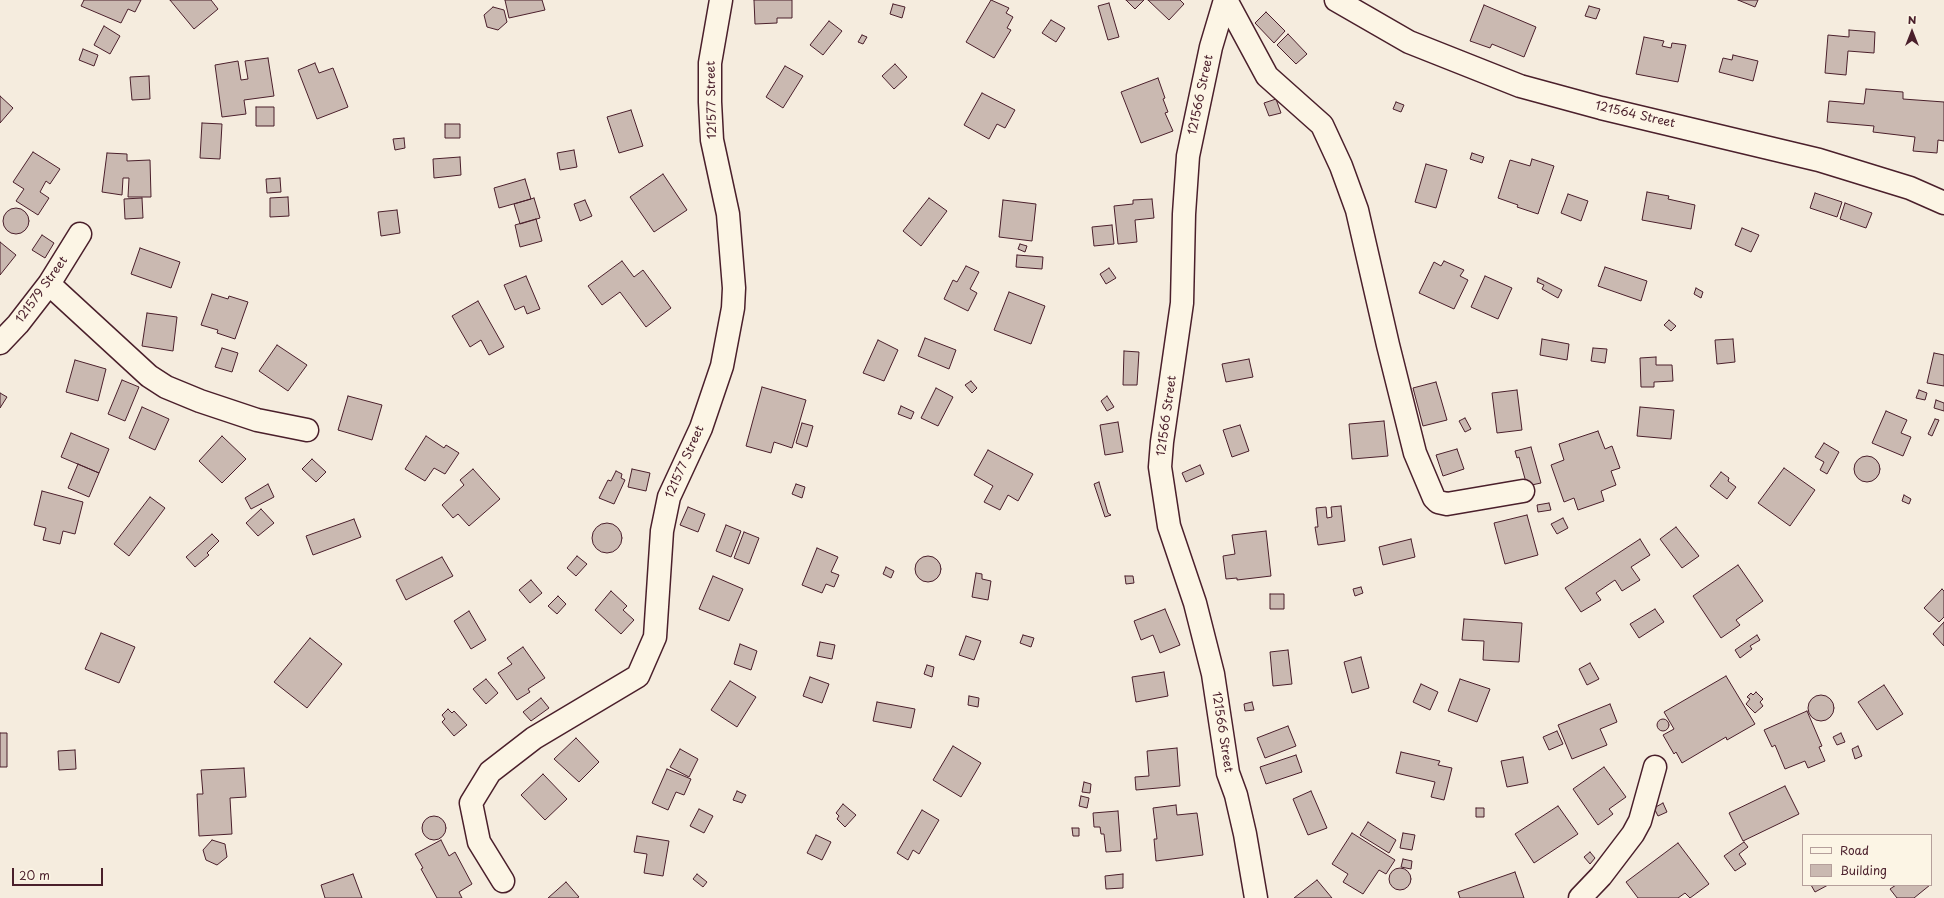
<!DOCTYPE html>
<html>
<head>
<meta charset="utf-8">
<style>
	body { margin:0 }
	#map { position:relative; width:1944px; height:898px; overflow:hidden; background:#f5ecde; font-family:"Playpen Sans",sans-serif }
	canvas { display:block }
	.legend { position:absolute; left:1802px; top:834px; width:130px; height:52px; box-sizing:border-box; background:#fcf5e5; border:1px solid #b59f9b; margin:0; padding:5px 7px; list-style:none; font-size:12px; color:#4a1f2b }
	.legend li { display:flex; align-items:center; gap:8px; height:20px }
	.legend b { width:20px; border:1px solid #b59f9b }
	.north { position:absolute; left:1892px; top:12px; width:40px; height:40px; -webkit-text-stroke:3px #fcf5e5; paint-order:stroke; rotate:0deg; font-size:11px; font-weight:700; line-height:16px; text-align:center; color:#4a1f2b }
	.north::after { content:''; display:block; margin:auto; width:14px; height:18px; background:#4a1f2b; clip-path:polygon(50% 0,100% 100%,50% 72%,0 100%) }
	.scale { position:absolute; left:12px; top:868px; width:91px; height:18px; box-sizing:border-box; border:2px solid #4a1f2b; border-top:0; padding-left:5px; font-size:12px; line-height:14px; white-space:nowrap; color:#4a1f2b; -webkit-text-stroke:3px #fcf5e5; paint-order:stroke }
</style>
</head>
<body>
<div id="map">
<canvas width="1944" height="898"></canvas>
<ul class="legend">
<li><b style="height:5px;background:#fcf5e5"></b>Road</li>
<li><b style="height:11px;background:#cab9b1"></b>Building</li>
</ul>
<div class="north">N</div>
<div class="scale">20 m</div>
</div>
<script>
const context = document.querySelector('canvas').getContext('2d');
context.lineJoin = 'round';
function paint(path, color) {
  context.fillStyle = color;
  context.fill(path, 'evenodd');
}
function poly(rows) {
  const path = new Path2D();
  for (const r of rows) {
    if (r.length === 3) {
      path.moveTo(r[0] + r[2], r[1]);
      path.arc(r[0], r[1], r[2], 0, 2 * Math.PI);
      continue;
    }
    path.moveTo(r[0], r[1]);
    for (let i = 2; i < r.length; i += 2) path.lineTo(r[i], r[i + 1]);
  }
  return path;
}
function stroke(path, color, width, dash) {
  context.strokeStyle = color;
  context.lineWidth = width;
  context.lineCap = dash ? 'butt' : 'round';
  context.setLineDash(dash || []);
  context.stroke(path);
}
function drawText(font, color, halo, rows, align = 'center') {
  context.font = font + ' "Playpen Sans",sans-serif';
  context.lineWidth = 3.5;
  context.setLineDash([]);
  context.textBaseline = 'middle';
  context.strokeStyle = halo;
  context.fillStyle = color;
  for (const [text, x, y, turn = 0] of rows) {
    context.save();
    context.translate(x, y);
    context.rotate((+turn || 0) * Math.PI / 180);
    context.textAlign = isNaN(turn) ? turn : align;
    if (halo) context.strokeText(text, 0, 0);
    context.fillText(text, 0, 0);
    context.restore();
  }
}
const building = poly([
	[84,0,141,0,135,12,128,9,121,23,81,6,84,0],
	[170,0,211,0,218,9,194,29,170,0],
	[505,0,542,0,545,10,509,18,505,0],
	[754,0,792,0,792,18,777,18,777,23,755,24,754,0],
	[991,0,1009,8,1006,13,1013,17,1007,28,1011,30,994,58,966,42,991,0],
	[1126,0,1144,0,1135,9,1126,0],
	[1148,0,1180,0,1184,4,1169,20,1148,0],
	[1738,0,1758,0,1755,7,1738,0],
	[1109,3,1119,37,1108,40,1098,6,1109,3],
	[893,4,905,7,902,18,890,14,893,4],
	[1484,5,1536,27,1524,57,1492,44,1490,48,1470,41,1484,5],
	[1589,6,1600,9,1596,19,1585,16,1589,6],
	[493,7,504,10,507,22,498,30,487,27,484,15,493,7],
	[1266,12,1285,31,1274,43,1255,23,1266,12],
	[1051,20,1065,28,1056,42,1042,33,1051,20],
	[829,21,842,31,823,55,810,45,829,21],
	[104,26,120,36,110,54,94,45,104,26],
	[1849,30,1875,32,1874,53,1848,51,1846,75,1825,73,1828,35,1849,37,1849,30],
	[1288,34,1307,54,1296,64,1277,45,1288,34],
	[862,35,867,37,863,44,858,42,862,35],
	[1644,37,1664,41,1662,46,1671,48,1672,43,1686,45,1678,82,1636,74,1644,37],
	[83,49,98,55,94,66,79,60,83,49],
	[1733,55,1758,61,1753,81,1719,72,1723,58,1732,60,1733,55],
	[268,58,274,96,244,100,246,114,222,117,215,65,238,61,241,80,248,79,245,61,268,58],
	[315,63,319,73,333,68,348,107,317,119,298,70,315,63],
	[895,64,907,77,894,89,882,76,895,64],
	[785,66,803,76,783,108,766,97,785,66],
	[149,76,150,99,132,100,130,77,149,76],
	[1158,78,1165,98,1163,99,1168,112,1165,113,1173,131,1141,143,1121,92,1158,78],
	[1866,89,1903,92,1903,99,1944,102,1944,141,1938,140,1937,153,1913,151,1915,137,1873,132,1874,126,1827,122,1829,101,1864,104,1866,89],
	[982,93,1015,110,1005,128,997,124,989,139,964,125,982,93],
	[0,96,13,108,0,123,0,96],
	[1276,99,1281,113,1269,116,1264,103,1276,99],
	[1396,102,1404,105,1401,112,1393,109,1396,102],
	[256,107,274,107,274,126,256,126,256,107],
	[631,110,643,146,619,153,607,117,631,110],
	[202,123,222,124,220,159,200,158,202,123],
	[445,124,460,124,460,138,445,138,445,124],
	[404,138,405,148,395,150,393,139,404,138],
	[574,150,577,167,560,170,557,153,574,150],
	[33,152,60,169,50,184,46,181,40,192,49,198,38,215,16,201,24,189,13,182,33,152],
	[107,153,127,154,127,161,150,160,151,197,128,197,129,178,123,178,122,195,102,192,107,153],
	[1472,153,1484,157,1482,163,1470,159,1472,153],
	[460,157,461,175,434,178,433,159,460,157],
	[1532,159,1554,166,1538,214,1517,207,1518,205,1498,198,1510,160,1530,166,1532,159],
	[1426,164,1447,170,1436,208,1415,202,1426,164],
	[663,174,687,210,654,232,630,197,663,174],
	[280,178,281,192,267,193,266,179,280,178],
	[525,179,531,199,499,208,494,188,525,179],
	[1647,192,1669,196,1668,199,1695,205,1691,229,1642,220,1647,192],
	[1815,193,1842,202,1837,217,1810,208,1815,193],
	[1568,194,1588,201,1581,221,1561,213,1568,194],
	[288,197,289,216,270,217,270,198,288,197],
	[142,198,143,218,125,219,124,199,142,198],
	[534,198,540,218,520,224,514,204,534,198],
	[929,198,947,211,921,246,903,231,929,198],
	[1152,199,1154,218,1135,220,1137,242,1118,244,1114,206,1133,204,1133,200,1152,199],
	[585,200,592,216,580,221,574,204,585,200],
	[1003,200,1036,204,1032,241,999,237,1003,200],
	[1845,203,1872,213,1866,228,1840,219,1845,203],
	[16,221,13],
	[397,210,400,233,381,236,378,212,397,210],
	[536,219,542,241,520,247,515,225,536,219],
	[1112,225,1114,244,1094,246,1092,227,1112,225],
	[1742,228,1759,235,1751,252,1735,245,1742,228],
	[42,235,54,243,45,258,32,250,42,235],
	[0,242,16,255,0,275,0,242],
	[1020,244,1027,246,1025,252,1018,249,1020,244],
	[140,248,180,262,171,288,131,274,140,248],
	[1017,255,1043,257,1042,269,1016,267,1017,255],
	[622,261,634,277,643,270,671,308,646,327,620,292,602,305,588,286,622,261],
	[1444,261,1464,270,1460,276,1468,280,1454,309,1419,293,1434,262,1441,266,1444,261],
	[966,266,979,272,970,289,977,293,968,311,944,299,953,280,957,282,966,266],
	[1605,267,1647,281,1641,301,1598,286,1605,267],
	[1109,268,1116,278,1106,284,1100,274,1109,268],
	[526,276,540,309,527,314,524,306,515,310,504,285,526,276],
	[1485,276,1512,288,1498,319,1471,307,1485,276],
	[1538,278,1562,290,1558,298,1542,289,1544,285,1537,282,1538,278],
	[1696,288,1703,292,1701,298,1694,294,1696,288],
	[1009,292,1045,306,1031,344,994,330,1009,292],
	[212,294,228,299,229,296,248,302,235,339,217,333,218,330,201,325,212,294],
	[478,301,504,347,489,355,481,340,470,347,452,316,478,301],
	[147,313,177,317,173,351,142,346,147,313],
	[1669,320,1676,326,1671,331,1664,325,1669,320],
	[925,338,956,350,949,369,918,356,925,338],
	[1542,339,1569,344,1567,360,1540,355,1542,339],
	[1733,339,1735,362,1717,364,1715,340,1733,339],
	[878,340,898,350,884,381,863,373,878,340],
	[277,345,307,365,288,391,259,371,277,345],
	[222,348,238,353,232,372,215,367,222,348],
	[1593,348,1607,349,1605,363,1591,361,1593,348],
	[1124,351,1139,352,1137,385,1123,385,1124,351],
	[1934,353,1944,355,1944,386,1927,383,1934,353],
	[1656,357,1656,365,1672,365,1673,381,1654,382,1654,387,1641,387,1640,358,1656,357],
	[1249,359,1253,377,1226,382,1222,364,1249,359],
	[75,360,106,369,98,401,66,392,75,360],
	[122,380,139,387,125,421,108,414,122,380],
	[971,381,977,388,972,393,965,385,971,381],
	[1436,382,1447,420,1423,426,1413,388,1436,382],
	[762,387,806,400,792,448,774,442,771,453,746,446,762,387],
	[936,388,953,397,938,426,921,418,936,388],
	[1517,390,1522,430,1497,433,1492,393,1517,390],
	[1919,390,1927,393,1925,400,1916,398,1919,390],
	[0,393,7,397,0,408,0,393],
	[348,396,382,405,372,440,338,430,348,396],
	[1107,396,1114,407,1107,411,1101,401,1107,396],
	[1936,400,1944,403,1944,411,1934,408,1936,400],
	[901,406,914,412,911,419,898,414,901,406],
	[142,407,169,419,155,450,129,438,142,407],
	[1640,407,1674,410,1671,439,1637,436,1640,407],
	[1886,411,1907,420,1901,433,1911,437,1903,456,1872,443,1886,411],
	[1465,418,1471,429,1465,432,1459,421,1465,418],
	[1935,419,1939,420,1932,436,1928,434,1935,419],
	[1384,421,1388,456,1352,459,1349,424,1384,421],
	[1118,422,1123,452,1105,455,1100,425,1118,422],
	[802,423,813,426,807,447,796,443,802,423],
	[1240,425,1249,451,1232,457,1223,430,1240,425],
	[1598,431,1605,449,1612,446,1620,468,1611,471,1616,485,1601,491,1604,501,1578,510,1574,498,1564,502,1551,465,1564,460,1559,444,1598,431],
	[71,433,109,449,99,473,61,457,71,433],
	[222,436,246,459,222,483,199,461,222,436],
	[426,436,444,448,446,445,459,453,445,474,434,468,425,481,405,469,426,436],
	[1824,443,1839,452,1827,474,1820,470,1824,462,1815,457,1824,443],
	[1531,447,1541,483,1527,486,1519,457,1517,458,1515,451,1531,447],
	[1457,449,1464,469,1443,476,1436,455,1457,449],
	[988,450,1033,474,1018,501,1008,495,1000,510,984,502,993,486,974,475,988,450],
	[1867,469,13],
	[312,459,326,472,316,482,302,469,312,459],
	[78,464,99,473,89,497,68,488,78,464],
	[1200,465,1204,474,1186,482,1182,473,1200,465],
	[1784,468,1815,490,1790,526,1758,503,1784,468],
	[473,469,500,499,469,526,458,514,453,518,442,505,464,485,460,480,473,469],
	[632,469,650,473,646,491,628,487,632,469],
	[616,471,622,474,621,478,625,480,614,504,599,498,608,480,611,481,616,471],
	[1721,472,1729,478,1728,481,1736,487,1727,499,1710,486,1721,472],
	[1099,482,1108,513,1111,515,1105,517,1094,484,1099,482],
	[268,484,274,497,251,509,245,498,268,484],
	[796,484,805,487,802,498,792,494,796,484],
	[42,491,83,502,75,534,63,531,60,544,43,540,46,528,34,525,42,491],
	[1904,495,1911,499,1909,504,1902,501,1904,495],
	[150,497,165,508,129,556,114,544,150,497],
	[1549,503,1551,510,1538,512,1537,505,1549,503],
	[1341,506,1345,541,1318,545,1315,527,1318,527,1316,508,1326,507,1327,518,1332,517,1331,507,1341,506],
	[688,507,705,514,698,532,680,525,688,507],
	[261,509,274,523,258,536,246,523,261,509],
	[1527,515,1538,555,1505,564,1494,523,1527,515],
	[1563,518,1568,528,1557,534,1551,524,1563,518],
	[354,519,361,537,313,555,306,536,354,519],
	[607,538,15],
	[726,525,741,531,731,557,716,551,726,525],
	[1676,527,1699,556,1682,568,1660,539,1676,527],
	[1266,531,1271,576,1237,580,1237,578,1226,579,1223,556,1235,554,1232,535,1266,531],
	[744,532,759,538,749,564,734,558,744,532],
	[212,534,219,541,207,553,209,555,195,567,186,557,212,534],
	[1411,539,1415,557,1383,565,1379,547,1411,539],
	[1640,539,1650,555,1631,567,1640,580,1622,591,1615,580,1596,593,1601,600,1581,612,1565,588,1640,539],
	[817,548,838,557,831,572,839,575,834,587,826,584,822,593,802,585,817,548],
	[577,556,587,564,576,576,567,568,577,556],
	[928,569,13],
	[442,557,453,576,406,600,396,580,442,557],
	[1738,565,1763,601,1736,620,1740,625,1721,638,1693,596,1738,565],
	[886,567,894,571,891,578,883,574,886,567],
	[976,573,982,574,982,579,991,581,988,600,972,597,976,573],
	[713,576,743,589,729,621,699,609,713,576],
	[1125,576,1133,576,1134,583,1126,584,1125,576],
	[531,580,542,593,530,603,519,590,531,580],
	[1361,587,1363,593,1355,596,1353,589,1361,587],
	[1942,589,1944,591,1944,617,1939,622,1924,608,1942,589],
	[611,591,627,606,623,610,634,620,621,634,595,610,611,591],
	[1270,594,1284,594,1284,609,1270,609,1270,594],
	[558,596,566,604,557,614,548,606,558,596],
	[1165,609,1180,645,1160,653,1153,635,1141,640,1134,621,1165,609],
	[1655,609,1664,622,1639,638,1630,624,1655,609],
	[469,611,486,640,471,649,454,621,469,611],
	[1464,619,1522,623,1519,662,1483,660,1484,641,1462,640,1464,619],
	[1944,622,1944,646,1933,634,1944,622],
	[101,633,135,647,119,683,85,669,101,633],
	[1023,635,1034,638,1031,647,1020,643,1023,635],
	[1757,635,1760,640,1750,646,1752,649,1740,658,1735,650,1757,635],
	[966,636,981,641,974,660,959,655,966,636],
	[310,638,342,664,307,708,274,682,310,638],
	[820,642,835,645,832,659,817,656,820,642],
	[740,644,757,651,751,670,734,664,740,644],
	[523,647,545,678,528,689,530,692,517,700,498,673,512,664,507,658,523,647],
	[1288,650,1292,684,1273,686,1270,652,1288,650],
	[1361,657,1369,688,1352,693,1344,662,1361,657],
	[1590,663,1599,679,1587,685,1579,669,1590,663],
	[927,665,934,667,932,677,924,674,927,665],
	[1164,672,1168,696,1136,702,1132,677,1164,672],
	[1726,676,1755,724,1727,740,1726,737,1682,763,1676,752,1674,754,1663,735,1674,729,1664,712,1726,676],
	[810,677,829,684,822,703,803,696,810,677],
	[486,679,498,693,486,704,473,689,486,679],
	[1460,679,1490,689,1477,722,1448,711,1460,679],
	[730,681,756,697,737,727,711,710,730,681],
	[1421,684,1438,692,1430,710,1413,702,1421,684],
	[1884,685,1903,714,1877,730,1858,702,1884,685],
	[1756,692,1763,699,1760,702,1763,706,1755,713,1746,704,1750,699,1747,697,1751,693,1753,695,1756,692],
	[1821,708,13],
	[969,696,979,698,978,707,968,705,969,696],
	[541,698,549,708,531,721,523,712,541,698],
	[877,702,915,709,911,728,873,721,877,702],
	[1252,702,1254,710,1245,711,1244,704,1252,702],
	[1610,704,1617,722,1600,729,1607,745,1572,759,1558,725,1610,704],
	[448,709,452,713,454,711,467,725,454,736,442,722,445,719,442,715,448,709],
	[1807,711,1822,746,1819,747,1825,761,1808,768,1805,761,1785,769,1775,745,1772,747,1764,730,1807,711],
	[1663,725,6],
	[1288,726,1296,746,1265,758,1257,738,1288,726],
	[1557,731,1563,744,1549,750,1543,737,1557,731],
	[0,733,7,733,7,767,0,767,0,733],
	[1841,733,1845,742,1837,745,1833,737,1841,733],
	[576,738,599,762,579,782,554,759,576,738],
	[953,746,981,763,961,797,933,780,953,746],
	[1858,746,1862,756,1855,759,1852,749,1858,746],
	[1177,748,1180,786,1136,790,1135,777,1149,776,1147,751,1177,748],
	[680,749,698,759,689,777,670,767,680,749],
	[75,750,76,769,59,770,58,751,75,750],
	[1401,752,1440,761,1438,765,1452,768,1444,800,1431,797,1435,782,1396,773,1401,752],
	[1296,755,1302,772,1266,784,1260,767,1296,755],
	[1523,757,1528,783,1507,787,1501,761,1523,757],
	[1604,767,1626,797,1609,809,1613,814,1598,825,1573,789,1604,767],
	[244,768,246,797,230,798,232,834,199,836,197,794,203,794,201,770,244,768],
	[667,769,691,779,684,795,676,792,668,810,652,803,667,769],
	[543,774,567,799,545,820,521,795,543,774],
	[1084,782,1091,784,1090,793,1082,792,1084,782],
	[1785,786,1799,814,1743,841,1729,813,1785,786],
	[737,791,746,795,742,803,733,800,737,791],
	[1311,791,1327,828,1308,835,1293,799,1311,791],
	[1081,796,1089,798,1087,808,1079,806,1081,796],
	[1663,803,1667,812,1658,816,1654,808,1663,803],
	[843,804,856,815,845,827,837,819,839,816,836,813,843,804],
	[1176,805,1177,815,1197,813,1203,855,1156,861,1154,839,1157,839,1153,808,1176,805],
	[1558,806,1578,834,1534,863,1515,834,1558,806],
	[1476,808,1484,808,1484,817,1476,817,1476,808],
	[699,809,713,816,704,833,690,826,699,809],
	[922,810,939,820,919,854,913,850,908,860,897,853,922,810],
	[1118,811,1121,851,1106,852,1104,834,1101,834,1100,827,1094,827,1093,813,1118,811],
	[434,828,12],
	[1368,822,1396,840,1389,853,1360,835,1368,822],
	[1072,828,1079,828,1079,836,1073,836,1072,828],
	[1352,833,1395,860,1386,874,1379,870,1363,894,1343,882,1348,874,1332,864,1352,833],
	[1403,833,1415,835,1412,850,1400,848,1403,833],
	[816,835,831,842,822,860,807,853,816,835],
	[637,836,669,841,663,876,644,873,647,854,634,852,637,836],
	[212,840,225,844,227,857,217,865,206,860,203,850,212,840],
	[441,840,449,856,455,852,472,884,459,892,462,898,437,898,421,869,423,868,415,854,441,840],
	[1744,842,1748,847,1739,854,1746,864,1735,871,1724,856,1744,842],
	[1678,843,1709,884,1690,898,1685,893,1678,898,1638,898,1626,882,1678,843],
	[1590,852,1595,858,1590,864,1584,857,1590,852],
	[1403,859,1412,861,1411,869,1401,867,1403,859],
	[1400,879,11],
	[1515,872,1524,898,1460,898,1458,892,1515,872],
	[353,874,362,898,325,898,321,885,353,874],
	[697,874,707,882,703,887,693,879,697,874],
	[1123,874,1123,888,1106,889,1105,876,1123,874],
	[1317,880,1332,898,1294,898,1317,880],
	[566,882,579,897,577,898,548,898,566,882],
	[1811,885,1828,885,1815,892,1811,885],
	[1896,885,1930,885,1914,898,1897,898,1890,889,1896,885]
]);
paint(building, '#cab9b1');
stroke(building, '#4a1f2b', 1);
const minor = poly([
	[1225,0,1211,47,1188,156,1184,214,1182,303,1162,442,1160,467,1169,526,1195,603,1213,674,1228,773,1236,795,1245,834,1256,898],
	[1226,0,1267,76,1322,125,1341,166,1357,210,1388,345,1415,453,1434,498,1438,502,1447,504,1523,491],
	[1336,0,1409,42,1520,86,1601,108,1819,160,1910,188,1944,203],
	[49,284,149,376,166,387,200,401,257,420,307,430],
	[0,343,18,324,49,284,80,234],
	[503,881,479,842,471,803,490,772,534,738,638,676,655,637,662,531,669,497,701,428,722,366,733,308,734,288,728,214,712,140,710,102,710,63,721,0],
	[1580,898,1601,876,1633,834,1640,821,1655,767]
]);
stroke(minor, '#4a1f2b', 25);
stroke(minor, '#fcf5e5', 22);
drawText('12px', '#4a1f2b', '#fcf5e5', [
	["121566 Street",1201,95,-78],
	["121577 Street",712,100,-91],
	["121564 Street",1635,115,13],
	["121579 Street",42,290,-54],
	["121566 Street",1167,416,-82],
	["121577 Street",685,462,-66],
	["121566 Street",1222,732,81]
]);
</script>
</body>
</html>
